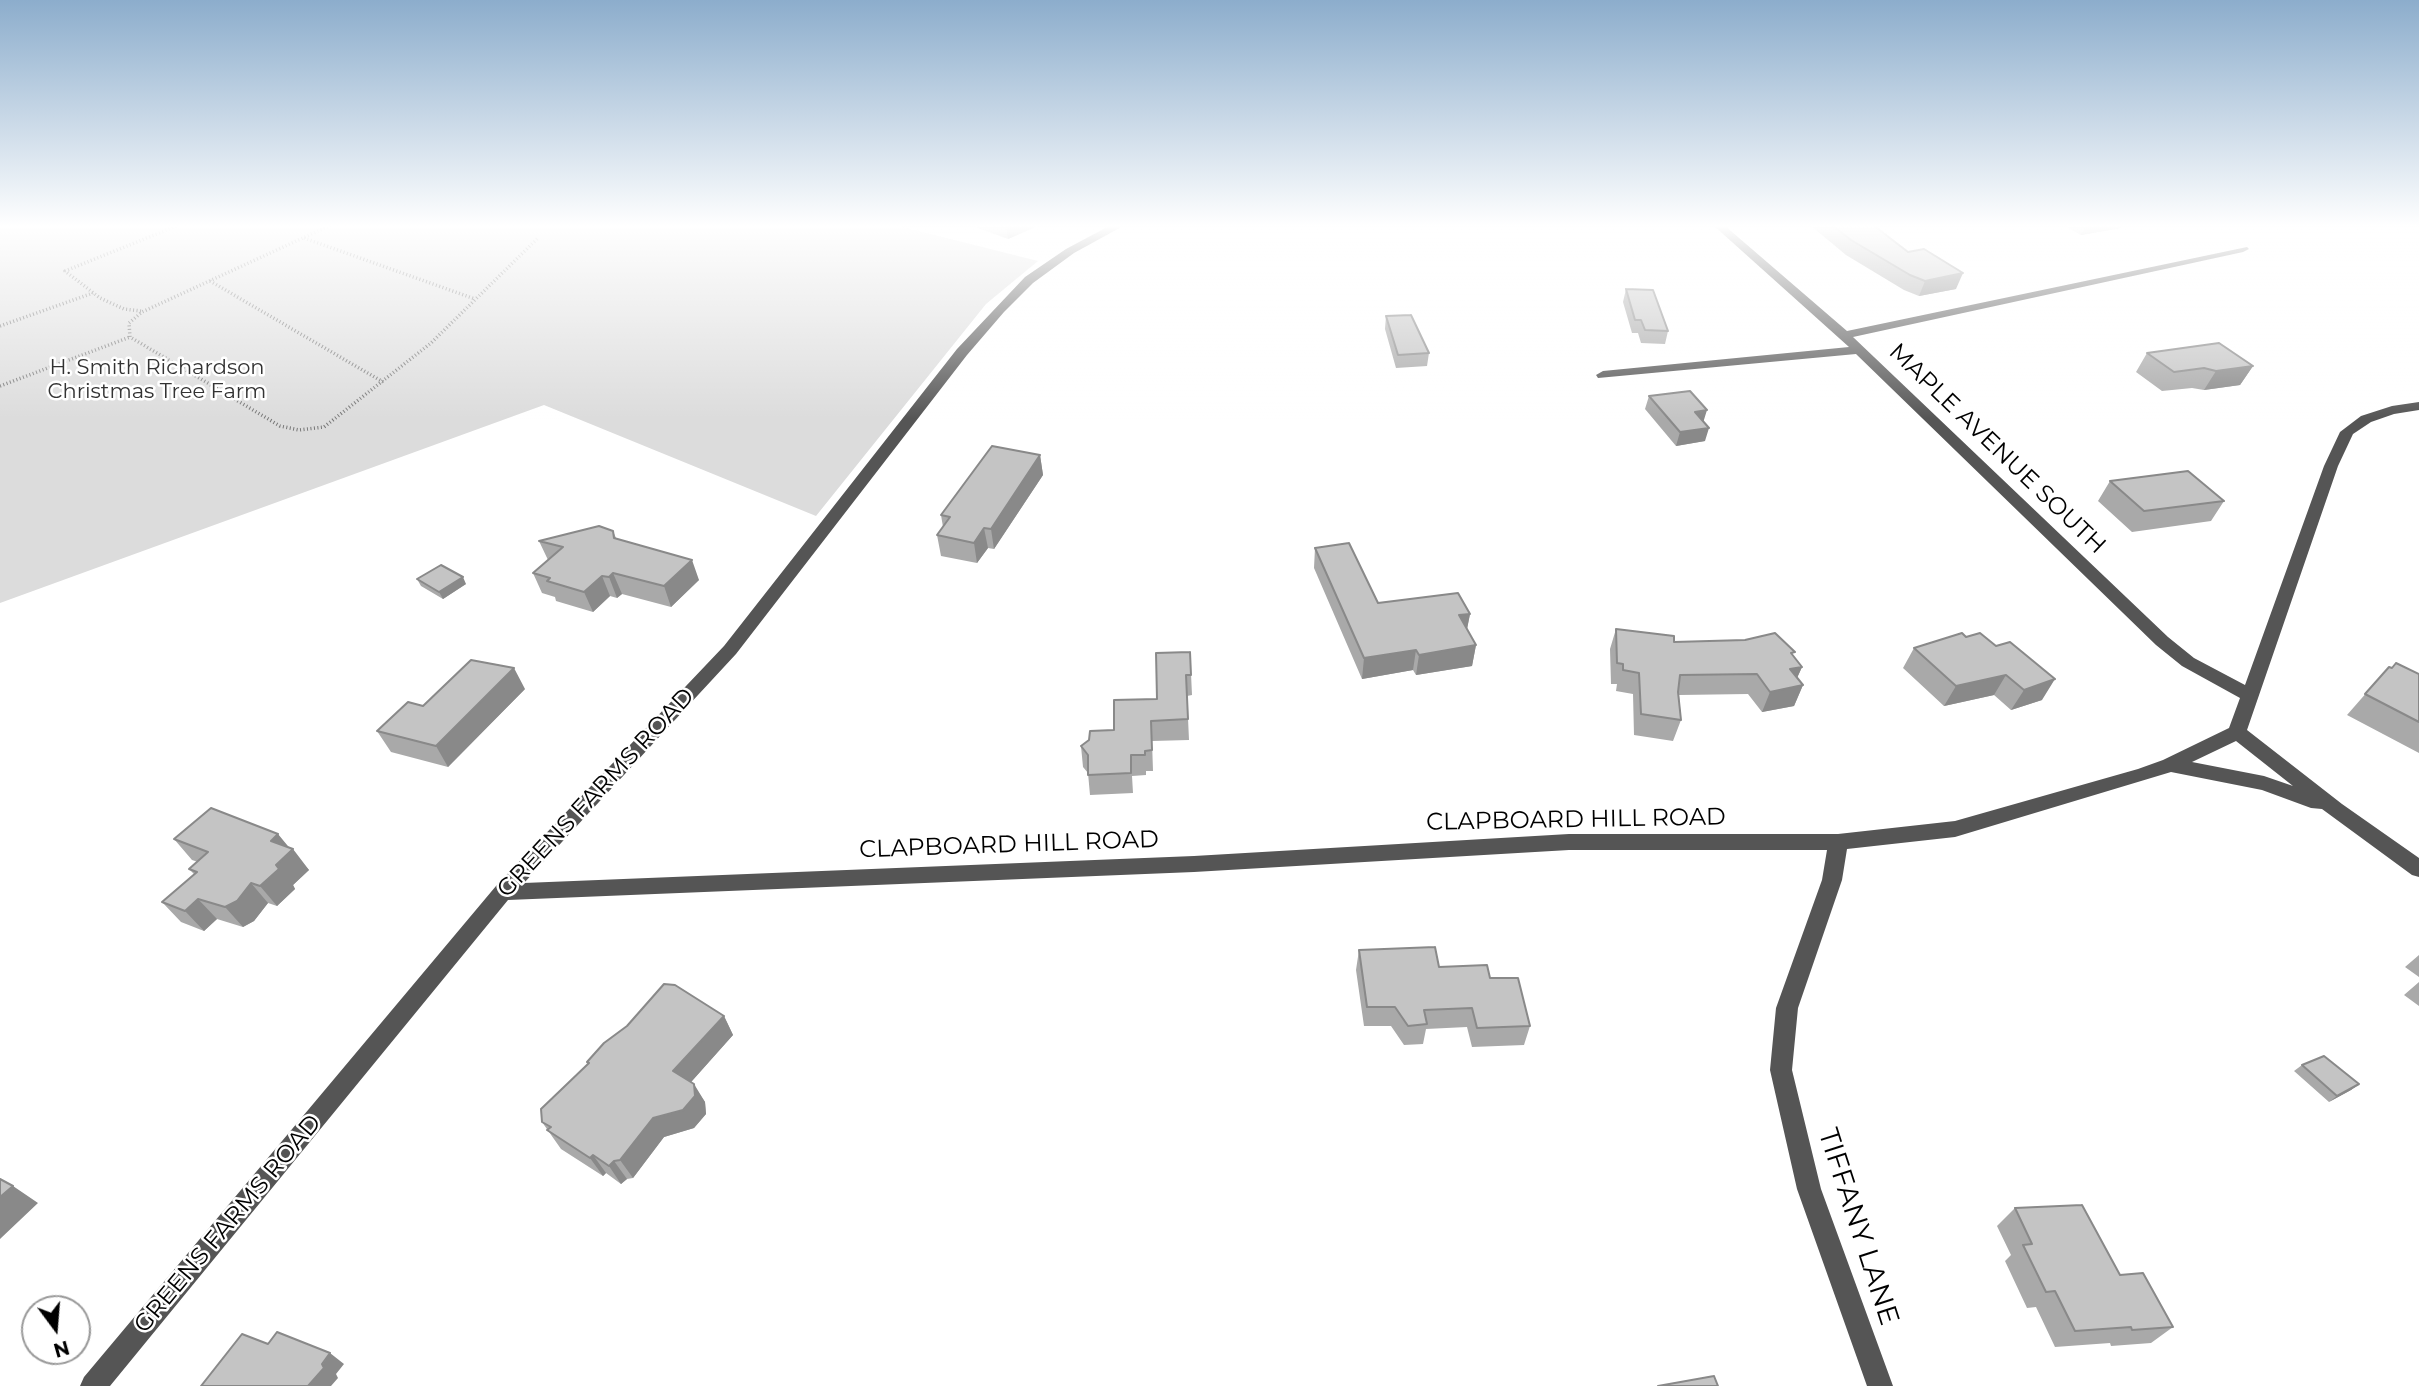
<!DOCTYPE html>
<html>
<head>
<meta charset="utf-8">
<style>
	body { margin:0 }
	#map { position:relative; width:2419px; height:1386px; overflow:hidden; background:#fff; font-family:Montserrat,sans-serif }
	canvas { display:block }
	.north { position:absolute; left:21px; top:1295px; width:70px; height:70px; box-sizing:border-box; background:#fff; border:2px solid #999; border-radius:50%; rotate:164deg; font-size:19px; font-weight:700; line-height:28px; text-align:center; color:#000 }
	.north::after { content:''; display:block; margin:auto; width:24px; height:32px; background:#000; clip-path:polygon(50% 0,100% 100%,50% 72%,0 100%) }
</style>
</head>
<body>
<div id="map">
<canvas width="2419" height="1386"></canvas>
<div class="north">N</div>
</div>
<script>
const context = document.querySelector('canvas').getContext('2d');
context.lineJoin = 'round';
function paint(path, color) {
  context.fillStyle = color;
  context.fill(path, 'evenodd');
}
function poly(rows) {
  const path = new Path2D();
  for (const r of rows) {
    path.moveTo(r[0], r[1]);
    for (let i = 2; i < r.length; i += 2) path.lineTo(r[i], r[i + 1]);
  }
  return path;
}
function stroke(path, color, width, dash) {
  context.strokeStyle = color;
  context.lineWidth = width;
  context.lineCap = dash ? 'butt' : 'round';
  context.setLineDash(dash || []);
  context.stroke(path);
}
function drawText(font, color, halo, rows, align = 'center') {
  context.font = font + ' Montserrat,sans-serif';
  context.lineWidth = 5;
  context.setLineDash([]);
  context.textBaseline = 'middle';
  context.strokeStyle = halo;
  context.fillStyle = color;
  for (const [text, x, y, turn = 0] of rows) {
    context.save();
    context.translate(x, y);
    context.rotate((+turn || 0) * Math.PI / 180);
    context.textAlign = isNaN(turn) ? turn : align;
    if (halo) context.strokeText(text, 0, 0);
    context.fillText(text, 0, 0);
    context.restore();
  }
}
paint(poly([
	[0,225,895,225,1038,261,986,304,816,516,544,405,0,603]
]), '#dcdcdc');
stroke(poly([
	[331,225,142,312,129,323,130,337,280,426,299,430,324,427,431,343,538,238],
	[304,238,475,299],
	[210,281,383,382],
	[141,311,124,309,100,298,65,271,179,225],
	[0,326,93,293],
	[0,386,130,337]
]), '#777', 3.5, [1, 2.5]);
paint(poly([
	[1111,225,1125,225,1074,253,1033,283,1004,312,967,355,736,654,524,883,1194,856,1569,834,1838,834,1955,821,2138,769,2163,760,2229,728,2240,698,2182,666,2156,645,1856,354,1598,378,1596,375,1603,371,1849,347,1713,225,1724,225,1847,331,2247,247,2249,249,2243,252,1853,337,2168,637,2194,658,2245,685,2324,466,2340,432,2361,416,2392,406,2419,402,2419,410,2394,414,2371,422,2353,434,2338,466,2247,730,2342,804,2419,858,2419,877,2412,875,2322,809,2311,808,2262,790,2171,772,1955,837,1847,849,1842,880,1798,1008,1792,1070,1821,1189,1893,1386,1867,1386,1797,1189,1770,1070,1776,1008,1822,880,1827,850,1569,850,1194,872,508,900,110,1386,80,1386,84,1377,496,886,724,646,957,349,1025,277,1066,249,1111,225],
	[2236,741,2293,786,2264,776,2192,762,2236,741]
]), '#555');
paint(poly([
	[970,225,1040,225,1008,239],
	[1810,225,1873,225,1956,289,1919,296,1904,290,1846,255],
	[2063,225,2123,225,2121,228,2081,235],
	[1626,289,1668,331,1665,344,1641,343,1638,333,1632,333,1623,302],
	[1386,316,1429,353,1427,366,1396,368,1385,329],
	[2147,353,2253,366,2240,385,2204,390,2192,388,2162,391,2136,372],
	[1649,396,1704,422,1705,441,1676,446,1645,409],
	[1040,455,1043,475,994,549,988,548,977,563,941,556,937,535,943,527,941,515],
	[2110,481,2224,501,2211,521,2132,532,2098,501],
	[613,531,616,538,699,580,671,607,622,594,617,598,610,596,593,612,556,601,555,597,542,593,533,573,548,560,539,541],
	[1315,548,1378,603,1470,614,1467,629,1476,645,1472,666,1416,675,1413,670,1362,679,1314,568],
	[417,579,466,584,443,599,421,586],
	[1616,629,1674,642,1793,656,1802,667,1797,678,1803,685,1794,706,1762,712,1748,694,1679,695,1681,720,1673,741,1634,735,1633,694,1616,691,1617,684,1611,684,1610,649],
	[1962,633,2042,700,2011,710,1994,695,1944,706,1903,668,1914,648],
	[1190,652,1192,695,1187,696,1189,740,1152,741,1153,771,1146,771,1146,775,1132,776,1133,793,1090,795,1088,773,1083,767,1081,746,1114,730,1157,699],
	[2389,667,2419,674,2419,753,2347,715],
	[525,689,448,767,391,752,377,731,423,706],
	[174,839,289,848,309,870,293,885,295,889,277,906,268,903,254,921,243,927,217,919,204,931,181,922,162,902,194,874,189,869,198,862,192,860],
	[1359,950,1490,978,1530,1026,1524,1045,1472,1047,1467,1027,1426,1029,1423,1044,1404,1045,1391,1026,1364,1026,1356,970],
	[2419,955,2419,977,2405,967],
	[2419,982,2419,1006,2404,995],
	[724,1016,733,1035,691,1082,705,1102,706,1114,694,1128,664,1137,633,1178,627,1179,621,1184,606,1173,603,1176,561,1149,542,1122,588,1064,587,1062],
	[2302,1065,2359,1084,2351,1090,2329,1102,2294,1071],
	[2015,1208,2120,1275,2173,1327,2151,1343,2111,1346,2110,1343,2055,1347,2036,1307,2027,1308,2005,1261,2011,1255,1997,1226]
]), '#a9a9a9');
paint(poly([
	[1006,225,1040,225,1008,239],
	[2087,225,2123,225,2121,228,2081,235],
	[1963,273,1956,289,1919,296,1925,281],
	[2253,366,2240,385,2204,390,2216,371],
	[1707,410,1703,423,1695,412],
	[1709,428,1705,441,1676,446,1680,432],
	[1040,455,1043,475,994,549,991,529],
	[984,528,988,548,977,563,974,543],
	[692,560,699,580,671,607,664,586],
	[613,573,622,594,617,598,609,577],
	[602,576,610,596,593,612,584,592],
	[463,577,466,584,443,599,439,592],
	[1470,614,1466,634,1459,615],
	[1476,645,1472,666,1416,675,1419,655],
	[1416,650,1413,670,1362,679,1364,658],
	[1802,667,1793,687,1803,685,1794,706,1762,712,1770,692,1790,669],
	[514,668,525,689,448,767,436,746],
	[2006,675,1994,695,1944,706,1956,686],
	[2055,679,2042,700,2011,710,2024,690],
	[278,834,292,851,293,849,309,870,293,885,295,889,277,906,260,886,276,865,271,841],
	[251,883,268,903,254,921,243,927,225,907],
	[198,899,217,919,204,931,185,911],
	[724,1016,733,1035,684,1090,673,1071],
	[694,1084,705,1102,706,1114,694,1128,664,1137,633,1178,620,1160,653,1118],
	[2359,1084,2351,1090,2329,1102,2337,1096],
	[593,1155,606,1173,603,1176,590,1158],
	[614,1161,627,1179,621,1184,609,1166],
	[13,1186,38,1203,0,1239,0,1197],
	[330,1353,344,1364,336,1374,338,1378,331,1386,308,1386]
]), '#898989');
const building = poly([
	[1832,225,1873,225,1908,252,1924,249,1963,273,1925,281,1910,275,1851,240,1832,225],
	[1626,289,1653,290,1668,331,1645,330,1641,320,1635,320,1626,289],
	[1411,315,1429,353,1398,355,1386,316,1411,315],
	[2219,343,2253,366,2216,371,2204,368,2174,372,2147,353,2219,343],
	[1690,391,1707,410,1695,412,1709,428,1680,432,1649,396,1690,391],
	[992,446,1040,455,991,529,984,528,974,543,937,535,950,517,941,515,992,446],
	[2188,471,2224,501,2144,511,2110,481,2188,471],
	[599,526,613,531,614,538,692,560,664,586,613,573,609,577,602,576,584,592,547,581,550,578,533,573,563,547,539,541,599,526],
	[1349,543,1378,603,1458,593,1470,614,1459,615,1476,645,1419,655,1416,650,1364,658,1315,548,1349,543],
	[441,565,463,577,439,592,417,579,441,565],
	[1616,629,1674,636,1674,642,1745,640,1775,633,1795,652,1791,653,1802,667,1790,669,1803,685,1770,692,1757,674,1680,675,1678,692,1681,720,1641,714,1639,673,1623,670,1623,664,1617,663,1616,629],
	[1962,633,1966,637,1980,633,1996,646,2010,642,2055,679,2024,690,2006,675,1956,686,1914,648,1962,633],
	[1190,652,1191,675,1186,675,1188,719,1151,721,1152,750,1145,751,1145,755,1131,755,1131,773,1088,775,1088,755,1081,746,1089,740,1090,731,1114,730,1114,700,1157,699,1156,653,1190,652],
	[471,660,514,668,436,746,377,731,408,702,423,706,471,660],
	[2396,663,2419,674,2419,722,2365,694,2389,667,2392,668,2396,663],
	[211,808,278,834,271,841,293,849,276,865,279,869,260,886,251,883,237,901,225,907,198,899,185,911,162,902,197,872,189,869,208,852,174,839,211,808],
	[1435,947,1439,967,1487,965,1490,978,1518,978,1530,1026,1477,1028,1472,1008,1424,1010,1427,1024,1408,1026,1395,1007,1367,1007,1359,950,1435,947],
	[664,984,675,985,724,1016,673,1071,694,1084,695,1096,683,1110,653,1118,620,1160,614,1161,609,1166,593,1155,590,1158,547,1130,551,1127,542,1122,541,1109,589,1063,587,1062,604,1043,627,1026,664,984],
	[2324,1056,2359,1084,2337,1096,2302,1065,2324,1056],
	[0,1179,13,1186,0,1197,0,1179],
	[2082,1205,2120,1275,2143,1273,2173,1327,2132,1330,2131,1327,2075,1331,2055,1291,2046,1292,2023,1245,2032,1244,2015,1208,2082,1205],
	[277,1332,330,1353,322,1364,324,1368,308,1386,201,1386,242,1334,268,1344,277,1332],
	[1714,1376,1718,1386,1658,1386,1714,1376]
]);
paint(building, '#c4c4c4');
stroke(building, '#898989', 2);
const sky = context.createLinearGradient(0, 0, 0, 419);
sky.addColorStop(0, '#8cadcc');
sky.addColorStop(0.54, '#fff');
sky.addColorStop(1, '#ffffff00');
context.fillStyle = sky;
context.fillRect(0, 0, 2419, 419);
drawText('21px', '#333', '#fff', [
	["H. Smith Richardson",157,368],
	["Christmas Tree Farm",157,392]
]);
drawText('24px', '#000', '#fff', [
	["MAPLE AVENUE SOUTH",1997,449,44],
	["GREENS FARMS ROAD",596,793,-47],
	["CLAPBOARD HILL ROAD",1576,820,-1],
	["CLAPBOARD HILL ROAD",1009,845,-2],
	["GREENS FARMS ROAD",228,1224,-50]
]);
drawText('28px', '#000', '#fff', [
	["TIFFANY LANE",1858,1227,72]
]);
</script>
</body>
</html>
